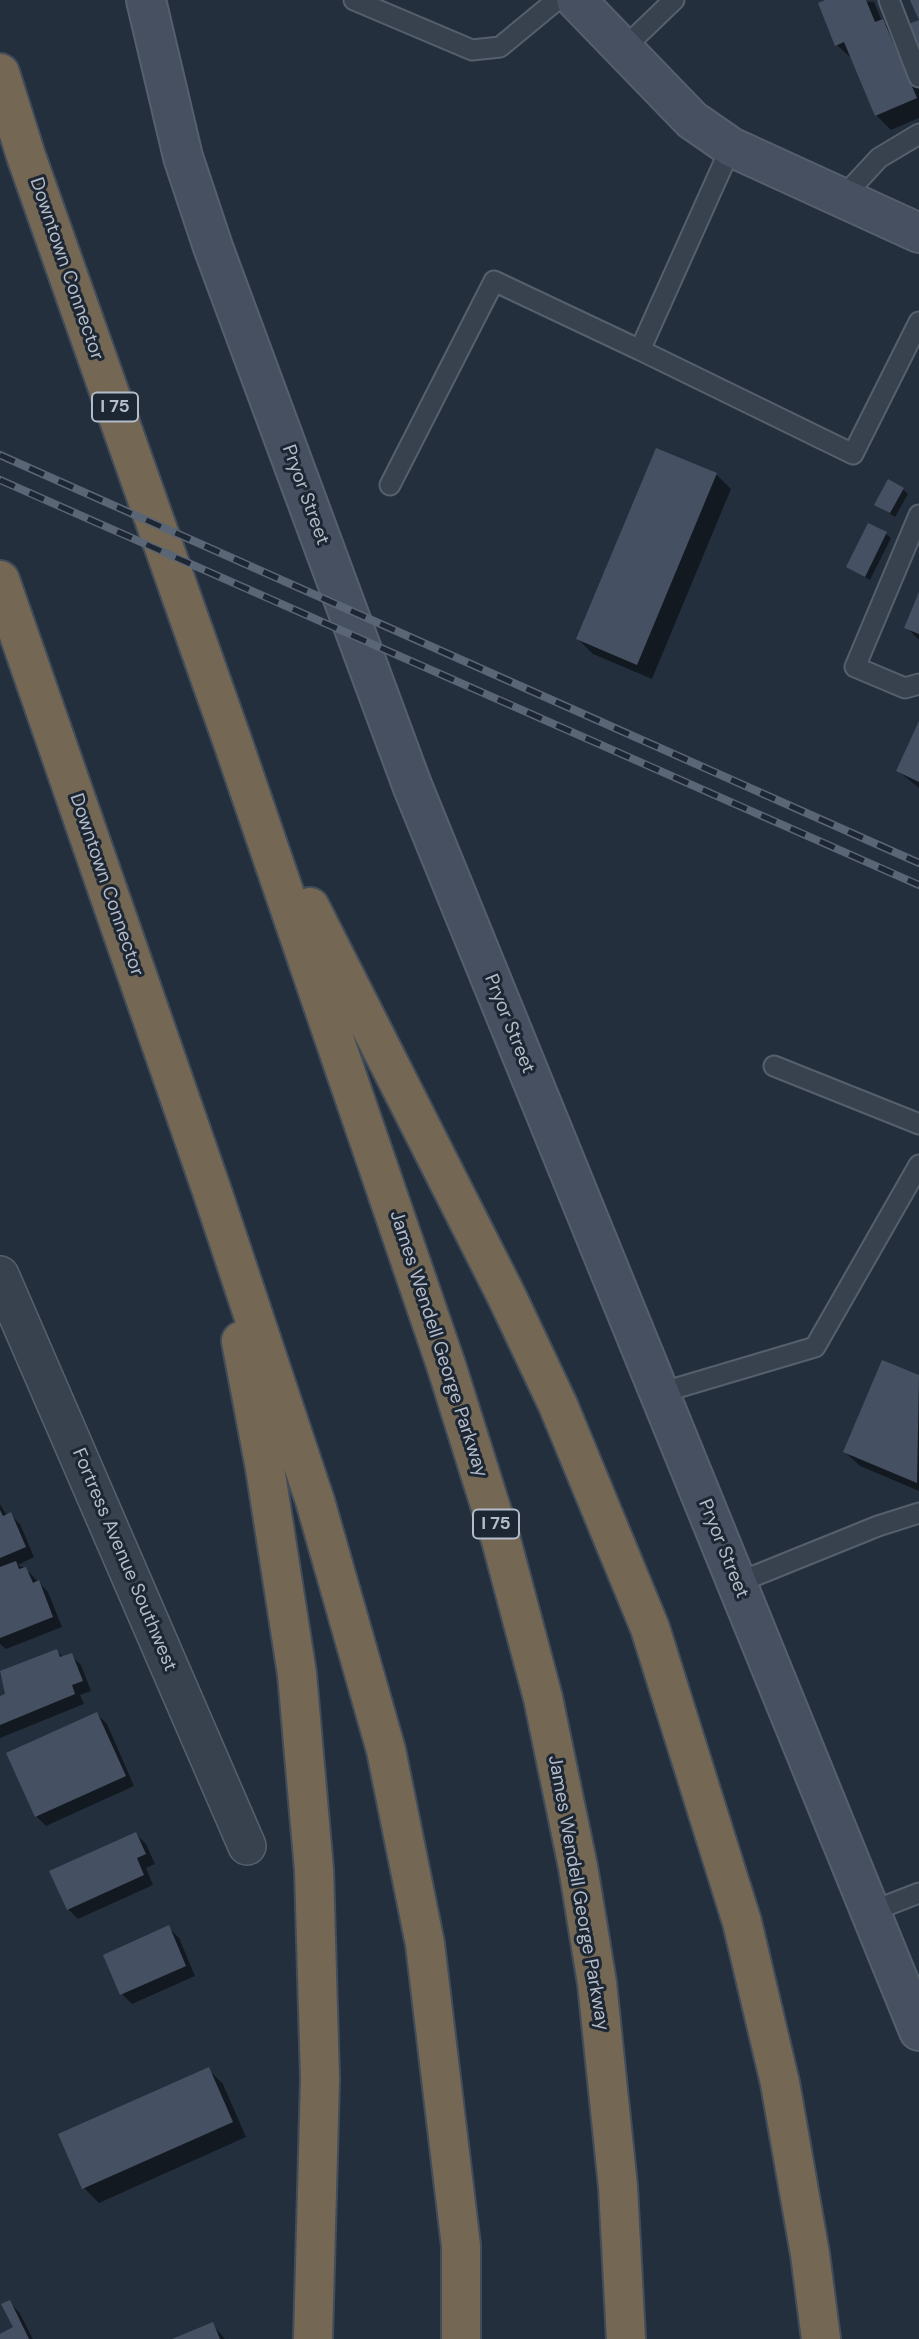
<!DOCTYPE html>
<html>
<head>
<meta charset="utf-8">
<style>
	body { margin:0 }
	canvas { display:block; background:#242f3e }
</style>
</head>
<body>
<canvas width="919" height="2339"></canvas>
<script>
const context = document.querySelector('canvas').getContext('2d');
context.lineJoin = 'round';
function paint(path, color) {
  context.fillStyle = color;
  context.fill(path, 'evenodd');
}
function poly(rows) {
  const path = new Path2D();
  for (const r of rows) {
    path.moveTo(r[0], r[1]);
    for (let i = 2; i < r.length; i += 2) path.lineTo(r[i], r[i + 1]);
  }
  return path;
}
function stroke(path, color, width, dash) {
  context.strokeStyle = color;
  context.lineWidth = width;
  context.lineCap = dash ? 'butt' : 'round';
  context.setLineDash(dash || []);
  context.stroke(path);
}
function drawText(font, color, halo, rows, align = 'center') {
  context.font = font + ' "DM Sans",sans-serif';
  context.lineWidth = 6;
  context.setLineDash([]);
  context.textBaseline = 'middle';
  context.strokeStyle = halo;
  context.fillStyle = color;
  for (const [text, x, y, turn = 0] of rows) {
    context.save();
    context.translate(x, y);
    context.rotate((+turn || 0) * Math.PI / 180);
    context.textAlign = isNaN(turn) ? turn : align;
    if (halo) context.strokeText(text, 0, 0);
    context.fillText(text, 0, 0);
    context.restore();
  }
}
paint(poly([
	[829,0,874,2,882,21,897,35,919,87,919,118,891,130,876,115,852,59,837,45],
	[716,474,731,489,652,679,593,654,578,639],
	[903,489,908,494,895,517,876,504],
	[886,534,891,538,870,580,848,567],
	[919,597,919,640,906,627],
	[919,725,919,788,898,771],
	[883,1362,919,1377,919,1491,860,1466,845,1452],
	[0,1504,7,1516,10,1514,20,1524,34,1557,18,1565,26,1569,48,1592,62,1627,6,1649,0,1644],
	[57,1651,64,1658,71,1655,81,1665,91,1691,80,1695,84,1704,0,1738,0,1698,7,1695,0,1673],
	[97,1714,107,1724,134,1786,46,1826,36,1816],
	[136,1834,146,1844,155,1864,146,1868,153,1885,78,1919,68,1909],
	[169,1928,179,1938,195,1976,132,2004,122,1994],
	[208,2069,223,2084,246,2137,99,2203,84,2188],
	[9,2302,19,2312,33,2339,0,2339,15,2328],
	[213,2325,225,2339,178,2339]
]), '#0007');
paint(poly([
	[825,0,866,0,875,22,883,19,917,98,875,116,844,42,835,46,818,3],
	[910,0,919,0,919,47,909,24,919,20],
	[656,448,717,473,637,665,576,639],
	[888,479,904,488,890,513,874,505],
	[868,523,887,532,865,577,846,567],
	[919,592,919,634,904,628],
	[919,721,919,782,896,771],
	[882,1360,919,1375,917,1483,843,1452],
	[0,1510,3,1516,11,1512,26,1547,0,1558],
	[16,1561,19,1569,26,1567,33,1583,39,1580,53,1617,0,1638,0,1567],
	[57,1649,60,1657,72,1653,83,1681,72,1685,75,1694,0,1725,0,1696,5,1694,0,1671],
	[97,1712,126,1776,35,1817,6,1753],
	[136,1832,146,1854,137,1858,144,1875,67,1910,49,1871],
	[169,1925,186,1966,120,1995,103,1955],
	[209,2067,233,2122,82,2189,58,2134],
	[10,2300,29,2339,0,2339,0,2334,13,2327,1,2304],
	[213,2322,220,2339,172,2339]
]), '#455162');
const lane = poly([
	[354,0,472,50,500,47,557,0],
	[889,0,919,77],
	[623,49,674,0],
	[731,147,640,350,853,454,919,322],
	[842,198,879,158,919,134],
	[390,485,494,281,640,350],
	[919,515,855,667,905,688,919,684],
	[774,1066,919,1124],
	[660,1393,815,1347,919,1165],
	[737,1583,878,1526,919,1513],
	[870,1912,919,1893]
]);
const street = poly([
	[0,1275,247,1846]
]);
const secondary = poly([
	[146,0,183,157,213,247,412,785,919,2031],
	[576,0,692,120,731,147,919,233]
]);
const highway = poly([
	[0,73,26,156,232,740,446,1365,501,1540,543,1698,578,1867,597,1983,618,2187,626,2339],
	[0,580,212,1191,315,1501,386,1750,425,1944,461,2246,461,2339],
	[310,907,506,1295,558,1405,650,1628,742,1922,780,2083,810,2254,821,2339],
	[241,1341,265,1468,297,1674,314,1870,320,2079,313,2339]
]);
stroke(lane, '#565f6c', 23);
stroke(street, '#565f6c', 40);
stroke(secondary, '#565f6c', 42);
stroke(highway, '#434c59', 42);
stroke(lane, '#38414e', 19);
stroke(street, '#38414e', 37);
stroke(secondary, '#465061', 38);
stroke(highway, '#746855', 38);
const rail = poly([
	[0,455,919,863],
	[0,480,919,885]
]);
stroke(rail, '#5a6575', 8);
stroke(rail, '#1d2633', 5, [16]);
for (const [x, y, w] of [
	[115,407,46],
	[496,1524,46]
]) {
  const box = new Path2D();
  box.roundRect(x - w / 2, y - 14.5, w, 29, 5);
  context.fillStyle = '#1d2633';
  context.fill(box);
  stroke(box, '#b4bcc9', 2);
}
drawText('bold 18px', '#b4bcc9', null, [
	["I 75",115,407],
	["I 75",496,1524]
]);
drawText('19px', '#b4bcc9', '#1d2633', [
	["Downtown Connector",66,269,71],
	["Pryor Street",305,495,70],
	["Downtown Connector",106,885,71],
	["Pryor Street",509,1024,68],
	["James Wendell George Parkway",438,1344,72],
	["Pryor Street",723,1549,68],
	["Fortress Avenue Southwest",124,1560,67],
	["James Wendell George Parkway",578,1893,80]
]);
</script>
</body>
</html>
